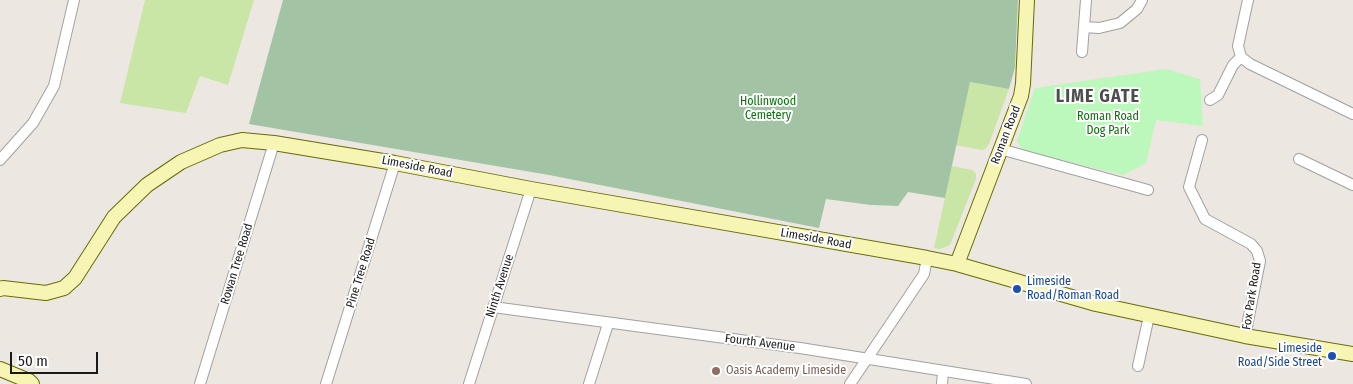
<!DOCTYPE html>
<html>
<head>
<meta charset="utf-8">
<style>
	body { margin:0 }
	#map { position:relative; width:1353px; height:384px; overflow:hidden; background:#ece7e0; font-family:"Fira Sans Condensed",sans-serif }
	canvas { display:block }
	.scale { position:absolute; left:10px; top:352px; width:88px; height:22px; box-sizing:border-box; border:2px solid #1a1a1a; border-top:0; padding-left:6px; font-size:15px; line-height:18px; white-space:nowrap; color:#1a1a1a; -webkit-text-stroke:4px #fff; paint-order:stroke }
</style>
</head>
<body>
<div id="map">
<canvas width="1353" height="384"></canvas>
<div class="scale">50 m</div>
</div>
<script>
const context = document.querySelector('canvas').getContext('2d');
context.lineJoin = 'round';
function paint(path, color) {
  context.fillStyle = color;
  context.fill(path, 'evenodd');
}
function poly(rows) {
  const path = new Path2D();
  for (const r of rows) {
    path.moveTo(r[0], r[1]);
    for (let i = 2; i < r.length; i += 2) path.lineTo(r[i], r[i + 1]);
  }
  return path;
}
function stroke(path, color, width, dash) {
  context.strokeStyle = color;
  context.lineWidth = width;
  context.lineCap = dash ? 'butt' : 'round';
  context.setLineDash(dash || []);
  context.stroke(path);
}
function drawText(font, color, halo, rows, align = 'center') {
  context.font = font + ' "Fira Sans Condensed",sans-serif';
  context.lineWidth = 4;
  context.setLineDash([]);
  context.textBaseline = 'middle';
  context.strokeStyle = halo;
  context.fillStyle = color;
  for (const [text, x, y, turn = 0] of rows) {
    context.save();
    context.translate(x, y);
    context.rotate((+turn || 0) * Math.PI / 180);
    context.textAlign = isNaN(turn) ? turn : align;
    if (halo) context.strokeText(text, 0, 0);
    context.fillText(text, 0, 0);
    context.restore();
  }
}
paint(poly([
	[145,0,254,0,228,85,200,76,186,113,120,103],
	[970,82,1009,89,989,144,985,149,982,150,955,145],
	[952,166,972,170,976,174,976,179,950,245,940,249,934,248]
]), '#cae6a6');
paint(poly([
	[283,0,1018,0,1015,67,1009,89,970,82,945,198,908,192,898,206,871,205,826,199,819,228,549,175,249,124]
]), '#a2c4a4');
paint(poly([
	[1166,69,1200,79,1203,126,1156,120,1146,163,1123,175,1022,150,1017,141,1035,88]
]), '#bcf7bc');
const street = poly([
	[1085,27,1099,28,1120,23,1137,9,1142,0],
	[1082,52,1086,0],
	[1241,57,1250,64,1353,114],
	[1241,57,1238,46,1248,0],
	[1210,100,1218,95,1233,65,1241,57],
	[1202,140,1189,187,1205,219,1251,244,1257,251,1260,261,1245,336],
	[1000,149,1148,190],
	[1299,159,1353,185],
	[0,160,33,123,54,86,74,0],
	[493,307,800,348,1026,384],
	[1138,366,1149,316],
	[200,384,274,143],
	[326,384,395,163],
	[469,384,531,189],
	[589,384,608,324],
	[850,384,924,274,927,258],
	[942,384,943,371]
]);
const secondary = poly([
	[957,264,1021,96,1023,84,1027,0],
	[0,289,3,288,46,293,64,288,75,278,114,217,147,185,181,162,220,145,242,140,274,143,395,163,531,189,927,258,957,264,1096,304,1245,336,1353,354],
	[0,369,29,381,32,384]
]);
stroke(street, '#a1a1a1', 12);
stroke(secondary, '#686b08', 16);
stroke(street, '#fff', 10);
stroke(secondary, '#f7f5b3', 14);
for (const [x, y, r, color] of [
	[1017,289,5,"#1a4fb4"],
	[1332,356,5,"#1a4fb4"],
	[716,371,5,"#8d6e63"]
]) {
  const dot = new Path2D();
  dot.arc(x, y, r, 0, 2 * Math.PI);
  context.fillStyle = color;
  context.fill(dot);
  stroke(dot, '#fff', 2);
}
drawText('12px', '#0e720f', '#fff', [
	["Hollinwood",768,102],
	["Cemetery",768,116],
	["Roman Road",1108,117],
	["Dog Park",1108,131]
]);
drawText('12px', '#1a1a1a', '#fff', [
	["Roman Road",1006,135,-69],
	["Limeside Road",417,167,11],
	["Limeside Road",816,239,10],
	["Rowan Tree Road",237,264,-73],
	["Pine Tree Road",361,273,-73],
	["Ninth Avenue",500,286,-72],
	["Fox Park Road",1252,296,-81],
	["Fourth Avenue",760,343,7]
]);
drawText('12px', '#164399', '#fff', [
	["Limeside",1027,282],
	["Road/Roman Road",1027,296],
	["Limeside",1322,349,"right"],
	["Road/Side Street",1322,363,"right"]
], 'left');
drawText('12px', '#785e54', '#fff', [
	["Oasis Academy Limeside",726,371]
], 'left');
context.letterSpacing = '1px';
drawText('bold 18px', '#4d4d4d', '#fff', [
	["LIME GATE",1098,97]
]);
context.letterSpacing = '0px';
</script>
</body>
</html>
